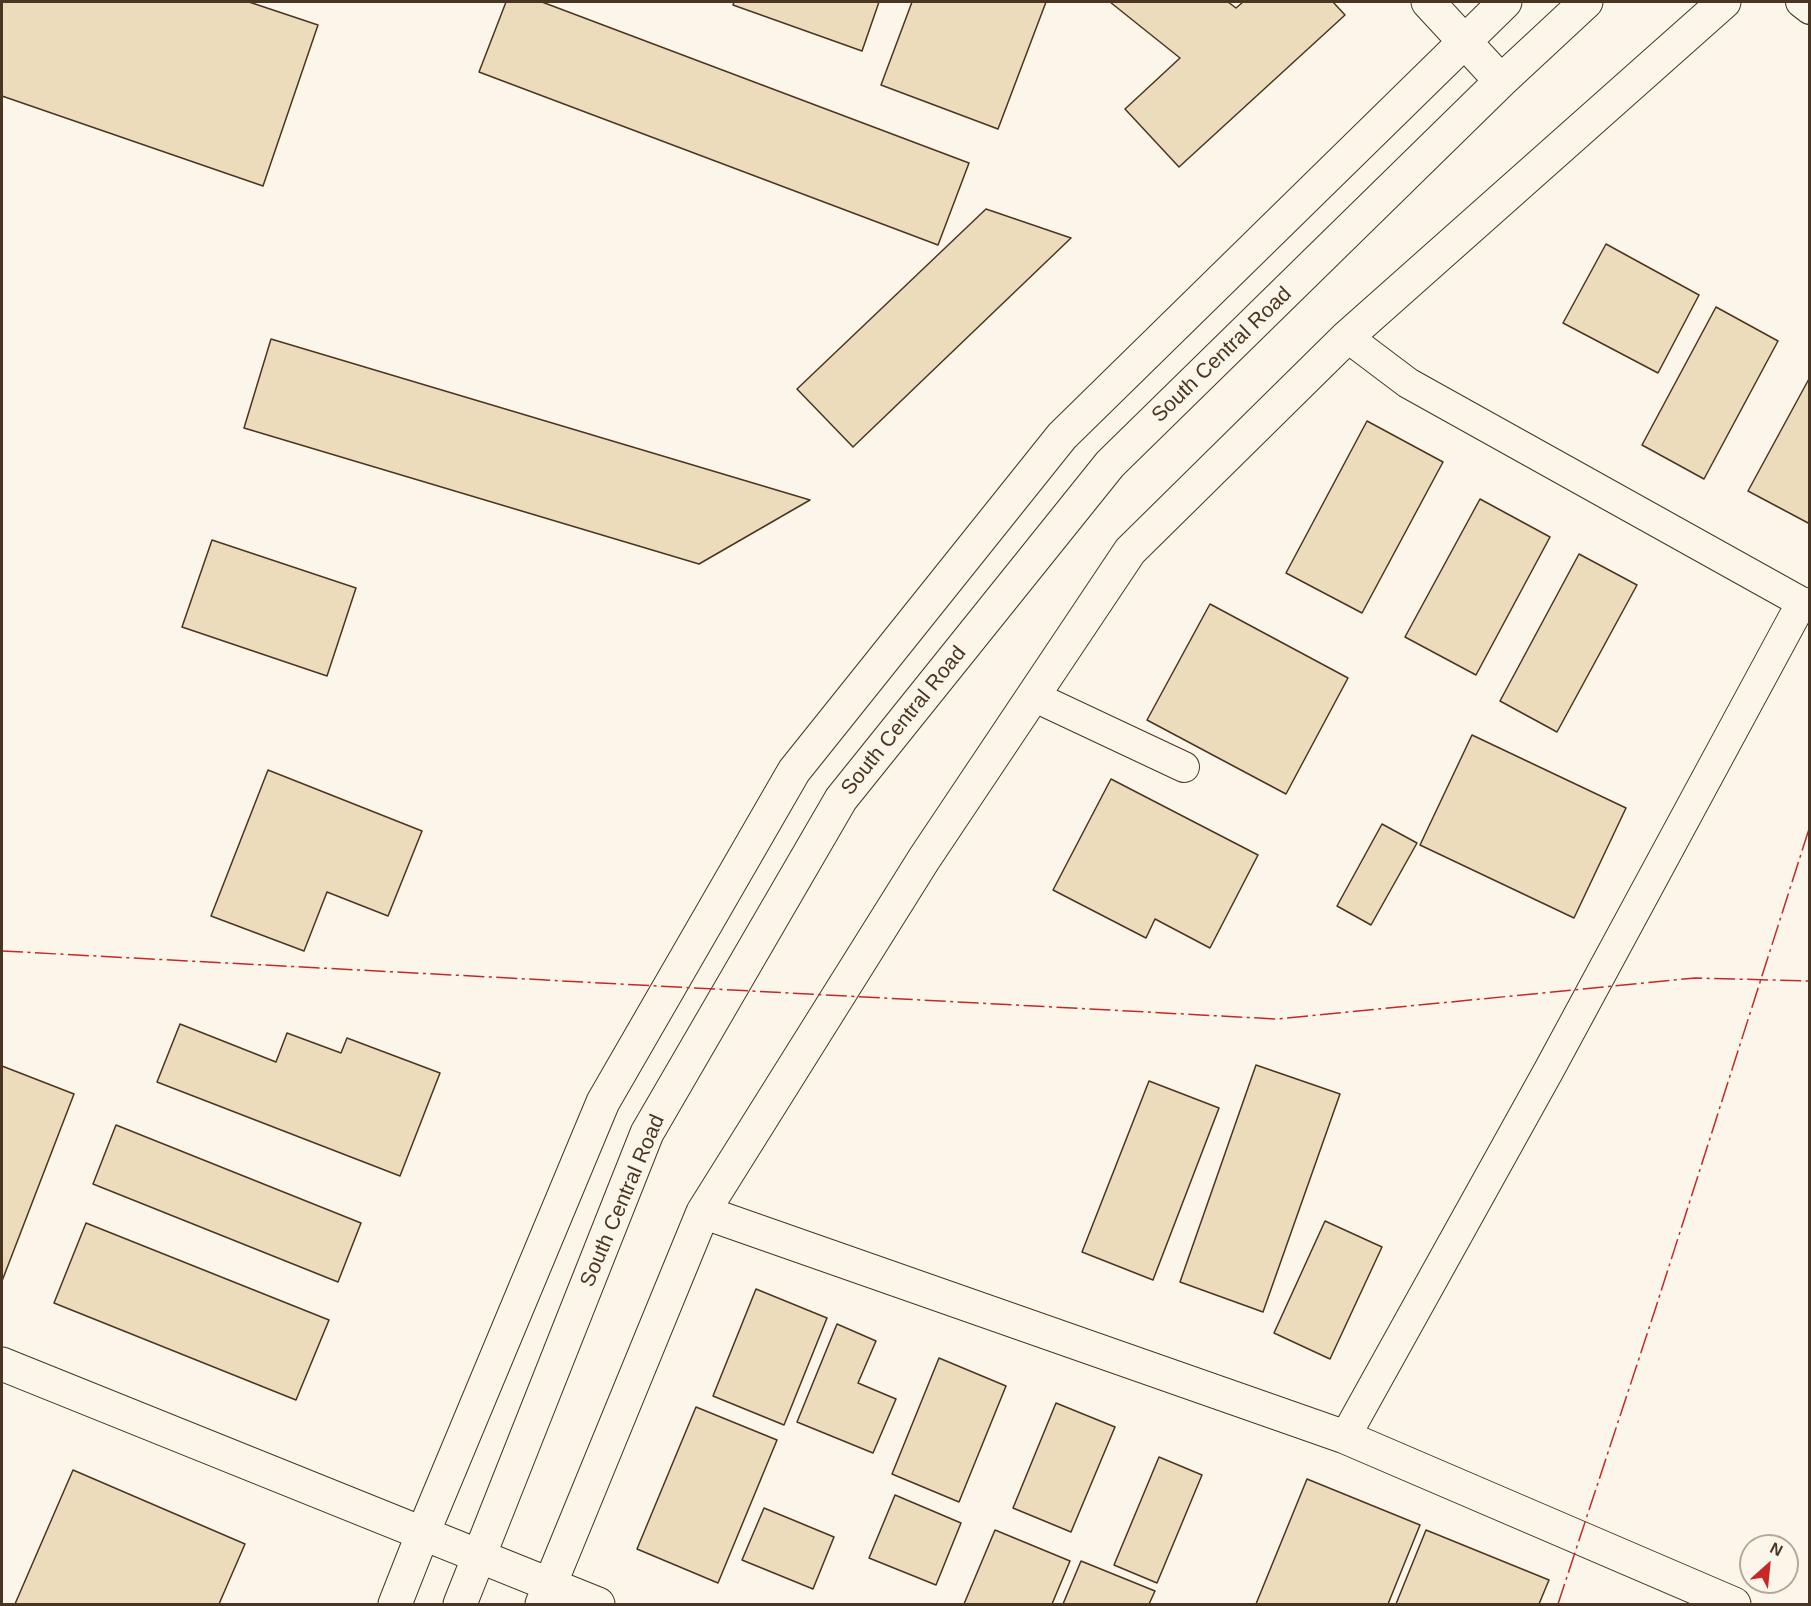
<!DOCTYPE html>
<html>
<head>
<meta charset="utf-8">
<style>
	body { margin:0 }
	#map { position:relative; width:1811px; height:1606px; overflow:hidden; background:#fbf6e9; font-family:Helvetica,sans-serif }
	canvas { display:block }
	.frame { position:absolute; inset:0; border:3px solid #4a3520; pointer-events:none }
	.north { position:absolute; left:1739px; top:1534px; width:60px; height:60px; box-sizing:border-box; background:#fbf6e9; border:2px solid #b4a999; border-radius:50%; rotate:27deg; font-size:16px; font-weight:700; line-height:24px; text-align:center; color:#4a3520 }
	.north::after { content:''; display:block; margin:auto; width:21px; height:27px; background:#c62828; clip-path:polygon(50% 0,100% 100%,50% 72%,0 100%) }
</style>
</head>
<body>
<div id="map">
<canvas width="1811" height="1606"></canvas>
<div class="frame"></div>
<div class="north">N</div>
</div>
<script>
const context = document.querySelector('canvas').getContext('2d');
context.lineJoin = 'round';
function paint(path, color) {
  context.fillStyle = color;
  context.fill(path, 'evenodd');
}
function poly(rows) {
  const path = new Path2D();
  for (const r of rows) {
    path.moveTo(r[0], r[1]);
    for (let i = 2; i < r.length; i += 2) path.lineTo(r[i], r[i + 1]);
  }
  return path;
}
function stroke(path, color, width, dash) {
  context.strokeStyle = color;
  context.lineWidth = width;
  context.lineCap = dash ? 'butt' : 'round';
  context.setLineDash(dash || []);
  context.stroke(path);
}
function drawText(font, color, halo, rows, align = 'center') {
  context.font = font + ' Helvetica,sans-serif';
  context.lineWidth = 4.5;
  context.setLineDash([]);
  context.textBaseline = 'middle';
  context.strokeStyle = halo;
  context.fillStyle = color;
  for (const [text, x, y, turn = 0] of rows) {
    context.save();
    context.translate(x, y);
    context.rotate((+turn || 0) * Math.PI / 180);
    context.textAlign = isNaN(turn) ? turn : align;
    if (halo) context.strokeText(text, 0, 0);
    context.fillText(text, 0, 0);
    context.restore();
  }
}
const building = poly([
	[2,2,249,2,318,25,263,186,2,96,2,2],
	[506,2,542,2,969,163,938,245,479,72,506,2],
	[734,2,879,2,862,51,733,5,734,2],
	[912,2,1046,2,998,129,881,85,912,2],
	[1110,2,1228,2,1236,8,1243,2,1333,2,1345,15,1179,167,1125,109,1180,58,1110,2],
	[986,209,1071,238,853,447,797,389,986,209],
	[1606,244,1699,295,1658,373,1563,323,1606,244],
	[1716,307,1778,341,1704,479,1642,445,1716,307],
	[271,339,810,500,699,564,244,428,271,339],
	[1810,377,1810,524,1748,491,1810,377],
	[1367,421,1443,462,1362,613,1286,573,1367,421],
	[1480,499,1550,537,1476,675,1405,637,1480,499],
	[212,540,356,588,327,676,182,627,212,540],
	[1579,554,1637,585,1557,732,1500,701,1579,554],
	[1210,604,1348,678,1286,794,1147,720,1210,604],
	[1472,735,1626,808,1574,918,1420,845,1472,735],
	[268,770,422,831,388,916,327,892,304,951,211,916,268,770],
	[1111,779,1258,855,1210,948,1155,919,1146,938,1053,890,1111,779],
	[1382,824,1417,843,1371,925,1337,906,1382,824],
	[180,1024,276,1062,287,1033,341,1053,347,1038,440,1073,400,1176,157,1082,180,1024],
	[1256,1065,1340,1094,1263,1312,1180,1282,1256,1065],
	[2,1066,74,1094,2,1281,2,1066],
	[1149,1081,1219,1108,1153,1280,1082,1252,1149,1081],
	[116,1125,361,1223,338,1282,93,1184,116,1125],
	[1325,1221,1382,1247,1330,1359,1274,1333,1325,1221],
	[86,1223,329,1320,296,1400,54,1303,86,1223],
	[756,1289,827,1318,784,1425,713,1396,756,1289],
	[837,1324,876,1341,858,1383,896,1399,873,1453,797,1422,837,1324],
	[939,1358,1006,1386,959,1502,892,1474,939,1358],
	[1056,1403,1115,1427,1071,1532,1013,1508,1056,1403],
	[696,1407,777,1440,718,1583,637,1549,696,1407],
	[1159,1457,1202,1475,1157,1583,1114,1565,1159,1457],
	[73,1470,245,1544,219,1604,15,1604,73,1470],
	[1307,1479,1420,1525,1388,1604,1256,1604,1307,1479],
	[895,1495,961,1523,936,1585,869,1558,895,1495],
	[764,1508,834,1537,813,1589,742,1560,764,1508],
	[995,1530,1070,1561,1052,1604,964,1604,995,1530],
	[1426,1530,1549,1580,1539,1604,1396,1604,1426,1530],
	[1081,1561,1155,1591,1149,1604,1063,1604,1081,1561]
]);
paint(building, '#ecdcbc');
stroke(building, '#4a3520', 1.5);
const street = poly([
	[1801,2,1810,9],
	[1347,337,1408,383,1810,607],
	[1033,696,1184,767],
	[1345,1437,1549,1070,1802,602]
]);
const secondary = poly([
	[1428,2,1501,81],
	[1724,2,1347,337,1130,551,924,859,703,1212,1345,1437,1734,1604],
	[2,1364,598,1604],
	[395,1604,423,1533,603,1102,794,771,1062,436,1505,2],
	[460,1604,647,1133,841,799,1110,464,1501,81,1586,2],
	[542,1604,703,1212]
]);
stroke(street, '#4a3520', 32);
stroke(secondary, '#4a3520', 35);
stroke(street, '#fbf6e9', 30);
stroke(secondary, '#fbf6e9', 33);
stroke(poly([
	[2,951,1277,1019,1695,978,1810,981],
	[1558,1604,1655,1310,1810,826]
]), '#c62828', 1.5, [21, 4.5, 3, 4.5]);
drawText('21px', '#4a3520', '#fbf6e9', [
	["South Central Road",1222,355,-44],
	["South Central Road",904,721,-51],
	["South Central Road",623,1201,-67]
]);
</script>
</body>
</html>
